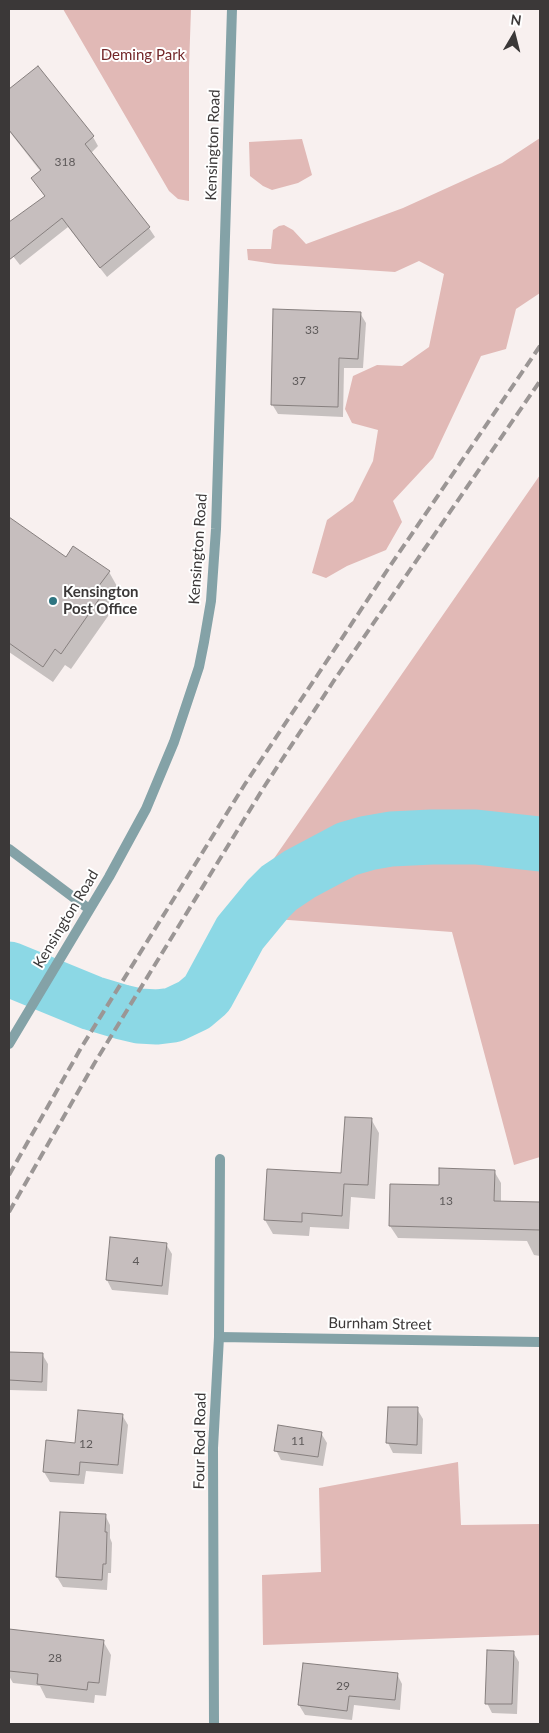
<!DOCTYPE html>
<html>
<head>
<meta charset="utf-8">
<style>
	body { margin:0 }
	#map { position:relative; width:549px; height:1733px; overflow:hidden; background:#f8f0ef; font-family:Lato,sans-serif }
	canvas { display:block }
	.frame { position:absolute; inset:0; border:10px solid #3b3838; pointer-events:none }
	.north { position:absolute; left:489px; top:10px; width:50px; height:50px; -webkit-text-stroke:4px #fff; paint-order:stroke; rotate:8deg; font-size:14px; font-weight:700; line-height:20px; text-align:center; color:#3b3838 }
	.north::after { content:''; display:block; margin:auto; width:18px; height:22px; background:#3b3838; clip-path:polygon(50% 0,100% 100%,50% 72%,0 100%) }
</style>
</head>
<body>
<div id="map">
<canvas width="549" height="1733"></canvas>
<div class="frame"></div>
<div class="north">N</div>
</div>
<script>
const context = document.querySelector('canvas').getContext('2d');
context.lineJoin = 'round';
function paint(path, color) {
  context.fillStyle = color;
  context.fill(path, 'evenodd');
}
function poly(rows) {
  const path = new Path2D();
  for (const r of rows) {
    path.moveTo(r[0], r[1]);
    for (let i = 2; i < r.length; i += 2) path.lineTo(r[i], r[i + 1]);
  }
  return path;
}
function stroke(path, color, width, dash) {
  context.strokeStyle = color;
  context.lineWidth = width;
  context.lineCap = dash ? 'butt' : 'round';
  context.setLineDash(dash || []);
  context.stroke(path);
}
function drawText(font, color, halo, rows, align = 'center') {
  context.font = font + ' Lato,sans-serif';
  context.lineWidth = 4;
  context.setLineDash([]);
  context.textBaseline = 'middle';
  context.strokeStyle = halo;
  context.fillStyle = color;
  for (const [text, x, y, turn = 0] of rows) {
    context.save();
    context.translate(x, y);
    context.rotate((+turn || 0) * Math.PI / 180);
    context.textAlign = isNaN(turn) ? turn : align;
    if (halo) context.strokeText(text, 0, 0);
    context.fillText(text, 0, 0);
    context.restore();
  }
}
paint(poly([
	[63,9,191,9,189,67,189,201,178,199,169,191],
	[540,138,540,293,516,309,506,349,481,356,433,458,393,501,402,522,386,550,347,566,326,578,312,573,327,520,353,501,373,461,378,430,352,423,345,409,353,376,377,365,402,366,429,347,444,274,419,261,395,272,275,264,248,260,247,249,271,249,273,230,279,226,284,225,293,230,306,244,403,208,502,163],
	[302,139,312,175,298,183,272,190,263,186,250,176,249,142],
	[540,475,540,1157,514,1165,452,932,234,916],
	[458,1462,461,1525,540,1524,540,1635,263,1645,262,1575,321,1572,319,1488]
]), '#e1b9b6');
paint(poly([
	[38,68,93,137,98,146,91,153,149,228,155,237,107,277,68,227,20,265,9,251,9,224,45,197,33,178,41,172,9,131,9,91],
	[360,313,366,323,363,368,344,368,343,417,278,414,272,404],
	[9,519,66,558,109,572,118,588,109,602,113,609,71,669,65,665,53,682,9,652],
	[371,1119,379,1133,375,1199,351,1197,349,1229,310,1227,309,1236,273,1234,265,1220,342,1174],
	[494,1171,501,1183,501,1202,540,1203,540,1256,534,1255,527,1241,398,1238,390,1226],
	[166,1244,172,1254,168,1295,112,1290,107,1280],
	[9,1353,42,1354,48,1364,47,1391,9,1390],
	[417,1409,423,1419,422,1454,393,1453,388,1443],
	[122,1415,128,1425,123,1474,86,1471,84,1484,50,1482,44,1472,76,1444],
	[321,1433,327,1443,323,1466,281,1460,276,1450],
	[61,1513,105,1515,110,1525,110,1538,112,1543,111,1573,108,1573,107,1590,63,1587,57,1577],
	[10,1631,103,1641,111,1655,106,1696,95,1695,94,1703,46,1698,40,1686,13,1683,9,1676],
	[513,1652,519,1662,517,1714,492,1713,487,1703],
	[397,1674,402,1684,400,1710,354,1705,352,1720,305,1715,299,1705]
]), '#0003');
stroke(poly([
	[9,969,92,1003,122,1012,139,1016,157,1017,173,1015,194,1005,207,994,240,933,268,899,279,888,300,874,347,849,368,843,391,839,432,837,476,837,540,844]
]), '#8cd8e5', 55);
const building = poly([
	[38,66,94,136,85,144,150,227,100,268,62,218,9,260,9,222,45,196,31,178,41,170,9,130,9,89,38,66],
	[273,309,361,312,358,359,339,358,338,407,271,405,273,309],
	[9,517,66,557,73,546,110,571,98,587,104,592,61,654,55,649,43,667,9,643,9,517],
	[345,1117,372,1118,368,1185,344,1184,342,1216,302,1213,302,1222,264,1220,267,1169,341,1173,345,1117],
	[439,1168,495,1170,494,1201,540,1202,540,1230,389,1226,390,1184,439,1185,439,1168],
	[110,1237,167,1243,162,1286,106,1280,110,1237],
	[9,1352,43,1353,42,1382,9,1380,9,1352],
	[388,1407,418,1407,417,1445,386,1443,388,1407],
	[78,1410,123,1414,118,1465,80,1462,79,1475,43,1472,46,1440,75,1443,78,1410],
	[278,1425,322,1432,318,1457,274,1451,278,1425],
	[60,1512,106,1514,105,1532,107,1532,106,1564,103,1564,102,1580,56,1577,60,1512],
	[9,1629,104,1640,99,1683,88,1682,87,1690,37,1684,38,1674,9,1671,9,1629],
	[487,1650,514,1651,512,1704,485,1704,487,1650],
	[303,1663,398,1673,395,1700,349,1696,347,1711,298,1705,303,1663]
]);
paint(building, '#c6bebe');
stroke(building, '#867f7e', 1);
stroke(poly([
	[9,849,89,909],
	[219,1337,220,1159]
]), '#84a2a7', 10);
stroke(poly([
	[9,1044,109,877,146,809,174,742,199,667,204,642,211,601,216,529,232,9],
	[214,1724,213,1448,219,1337,540,1342]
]), '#84a2a7', 10);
stroke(poly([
	[9,1175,81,1048,245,784,390,566,540,346],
	[9,1212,94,1064,264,787,333,682,540,381]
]), '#9b9695', 4, [10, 5]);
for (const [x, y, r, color] of [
	[53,601,5,"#2e7581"]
]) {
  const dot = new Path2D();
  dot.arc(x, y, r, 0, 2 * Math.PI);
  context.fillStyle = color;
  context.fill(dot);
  stroke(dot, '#fff', 2);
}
drawText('12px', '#5e5a5a', null, [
	["318",65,162],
	["33",312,330],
	["37",299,381],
	["13",446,1201],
	["4",136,1261],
	["11",298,1441],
	["12",86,1444],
	["28",55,1658],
	["29",343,1686]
]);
drawText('15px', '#732729', '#fff', [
	["Deming Park",143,55]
]);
drawText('15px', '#3b3838', '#fff', [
	["Kensington Road",213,145,-88],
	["Kensington Road",198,549,-86],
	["Kensington Road",66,919,-59],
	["Burnham Street",380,1324,1],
	["Four Rod Road",200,1441,-89]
]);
drawText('bold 15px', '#3b3838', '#fff', [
	["Kensington",63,592],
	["Post Office",63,609]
], 'left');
</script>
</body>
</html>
